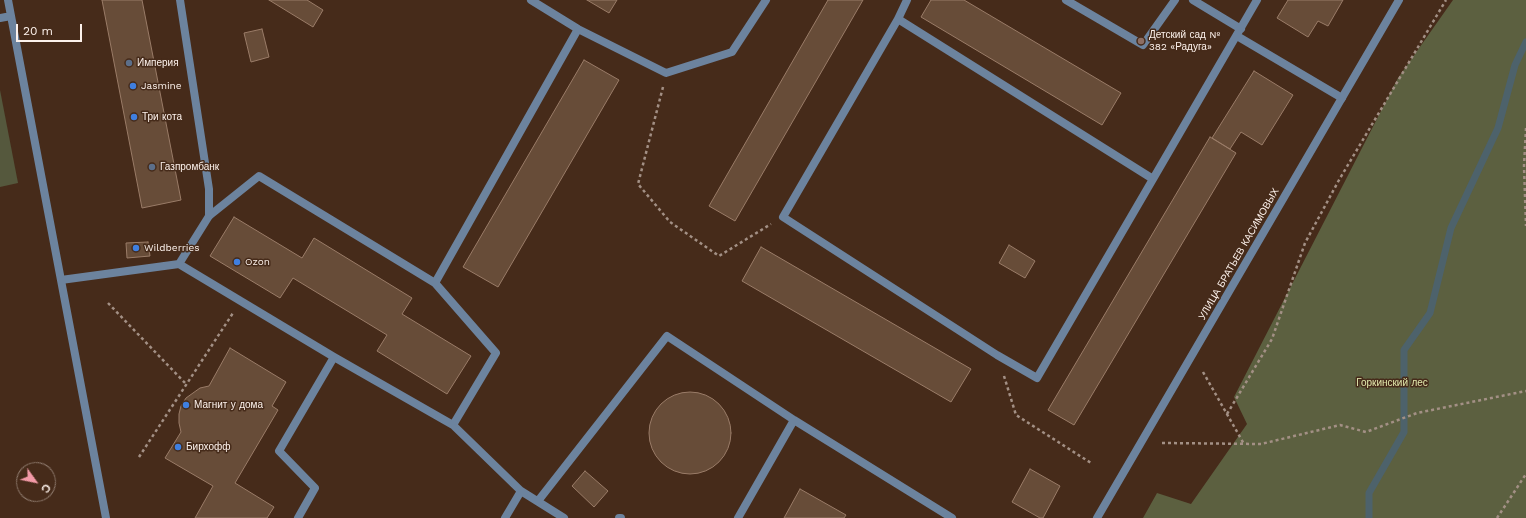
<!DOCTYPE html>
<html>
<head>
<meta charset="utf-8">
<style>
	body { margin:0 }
	#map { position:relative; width:1526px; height:518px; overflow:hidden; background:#462b1a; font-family:"Work Sans",sans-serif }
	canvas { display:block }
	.north { position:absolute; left:16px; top:462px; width:40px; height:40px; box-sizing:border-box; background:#462b1a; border:1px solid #8f7b6e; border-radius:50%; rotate:123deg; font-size:11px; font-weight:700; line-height:16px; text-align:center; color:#fdf2ec }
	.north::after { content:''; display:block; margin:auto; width:14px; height:18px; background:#f39aa7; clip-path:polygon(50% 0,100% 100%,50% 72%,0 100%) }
	.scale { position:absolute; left:16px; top:24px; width:66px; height:18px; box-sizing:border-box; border:2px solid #fdf2ec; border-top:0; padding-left:5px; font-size:12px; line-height:14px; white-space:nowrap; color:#fdf2ec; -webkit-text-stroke:3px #462b1a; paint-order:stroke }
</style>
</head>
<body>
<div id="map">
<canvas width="1526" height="518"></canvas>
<div class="north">С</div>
<div class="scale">20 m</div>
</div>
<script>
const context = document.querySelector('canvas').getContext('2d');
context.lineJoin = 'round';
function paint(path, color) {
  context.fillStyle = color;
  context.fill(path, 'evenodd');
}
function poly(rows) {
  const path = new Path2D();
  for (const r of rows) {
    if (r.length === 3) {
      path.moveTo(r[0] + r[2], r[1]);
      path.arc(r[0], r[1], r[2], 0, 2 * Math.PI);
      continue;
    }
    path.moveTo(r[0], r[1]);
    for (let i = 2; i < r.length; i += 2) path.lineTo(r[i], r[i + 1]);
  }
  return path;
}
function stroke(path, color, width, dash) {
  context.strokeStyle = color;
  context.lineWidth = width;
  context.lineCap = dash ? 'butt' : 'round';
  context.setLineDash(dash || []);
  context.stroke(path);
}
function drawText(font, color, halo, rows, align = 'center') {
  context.font = font + ' "Work Sans",sans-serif';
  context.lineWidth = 3;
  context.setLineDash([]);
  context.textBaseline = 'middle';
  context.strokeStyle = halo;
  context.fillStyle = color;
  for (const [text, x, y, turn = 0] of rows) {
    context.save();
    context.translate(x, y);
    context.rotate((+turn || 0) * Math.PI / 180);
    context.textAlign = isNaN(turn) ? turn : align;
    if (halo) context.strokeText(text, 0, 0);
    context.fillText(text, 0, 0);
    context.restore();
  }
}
paint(poly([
	[0,90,18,183,0,187]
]), '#55583d');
paint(poly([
	[1453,0,1526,0,1526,518,1143,518,1157,493,1191,504,1247,424,1234,397,1398,78]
]), '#5c6040');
stroke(poly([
	[1369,518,1369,493,1404,432,1404,350,1430,313,1451,228,1498,128,1515,65,1526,42]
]), '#4d626b', 7);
const building = poly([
	[102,0,142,0,181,200,142,208,102,0],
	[269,0,307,0,323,10,313,27,269,0],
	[587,0,617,0,609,13,587,0],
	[828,0,863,0,735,221,709,206,828,0],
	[931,0,964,0,1121,93,1102,125,921,17,931,0],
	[1288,0,1343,0,1328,26,1318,21,1308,37,1277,18,1288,0],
	[262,29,269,57,251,62,244,33,262,29],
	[584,60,619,80,498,287,463,267,584,60],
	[1254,71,1293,95,1262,145,1241,132,1230,149,1212,138,1254,71],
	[1210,137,1236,153,1074,425,1048,410,1210,137],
	[234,217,302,258,314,238,412,298,402,314,471,356,447,394,377,351,387,335,293,278,280,298,210,256,234,217],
	[148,242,150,256,127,258,126,243,148,242],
	[1009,245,1035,261,1025,278,999,263,1009,245],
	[761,247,971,369,951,402,742,281,761,247],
	[230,348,286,382,272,406,278,410,235,483,274,507,267,518,195,518,213,486,165,458,181,432,179,423,179,414,181,406,186,398,200,388,209,386,230,348],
	[690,433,41],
	[1030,469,1060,486,1043,518,1040,518,1012,502,1030,469],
	[585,471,608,491,594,507,572,486,585,471],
	[800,489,846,515,844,518,784,518,800,489]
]);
paint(building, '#674c38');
stroke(building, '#9a7c68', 1);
stroke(poly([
	[663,87,638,184,670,222,719,256,771,224],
	[1526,128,1524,166,1526,226],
	[108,303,186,384],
	[1203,372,1244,444],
	[1004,376,1016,415,1091,463],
	[1227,414,1272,339,1305,243,1339,180,1446,0],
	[1162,443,1261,444,1340,425,1366,432,1417,413,1526,391],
	[139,457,233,313],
	[1497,518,1526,474]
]), '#a39085', 2.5, [3, 3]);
stroke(poly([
	[8,0,106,518],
	[180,0,209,189,209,216],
	[531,0,578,29,666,73,732,52,766,0],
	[1066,0,1143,45,1175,0],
	[1193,0,1241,29],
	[0,18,11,16],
	[898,19,1153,179,1037,378,997,355,783,217,898,19],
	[898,19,907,0],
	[1237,36,1342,98],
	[1153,179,1257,0],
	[179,264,334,357,453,425,521,491],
	[61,280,179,264,209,216,259,176,435,283,496,353,453,425],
	[435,283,578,29],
	[538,501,667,336,794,420],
	[298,518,315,488,279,451,334,357],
	[505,518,521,491,564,518],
	[619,518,621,518],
	[738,518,794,420,952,518]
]), '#6c839e', 8);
stroke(poly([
	[1097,518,1399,0]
]), '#6c839e', 8);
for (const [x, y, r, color] of [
	[1141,41,4,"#8d6e63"],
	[129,63,4,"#5c6f8a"],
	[133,86,4,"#3f7fe0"],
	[134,117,4,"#3f7fe0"],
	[152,167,4,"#5c6f8a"],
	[136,248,4,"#3f7fe0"],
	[237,262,4,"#3f7fe0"],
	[186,405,4,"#3f7fe0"],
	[178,447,4,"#3f7fe0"]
]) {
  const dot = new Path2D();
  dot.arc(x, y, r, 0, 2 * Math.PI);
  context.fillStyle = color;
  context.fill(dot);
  stroke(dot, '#462b1a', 1.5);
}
drawText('10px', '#fdf2ec', '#462b1a', [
	["Детский сад №",1149,35],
	["382 «Радуга»",1149,47],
	["Империя",137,63],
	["Jasmine",141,86],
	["Три кота",142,117],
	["Газпромбанк",160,167],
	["Wildberries",144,248],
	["Ozon",245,262],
	["Магнит у дома",194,405],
	["Бирхофф",186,447]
], 'left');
drawText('10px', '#fdf2ec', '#462b1a', [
	["УЛИЦА БРАТЬЕВ КАСИМОВЫХ",1239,254,-60]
]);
drawText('10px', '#e3eaae', '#462b1a', [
	["Горкинский лес",1392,383]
]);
</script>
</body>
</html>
